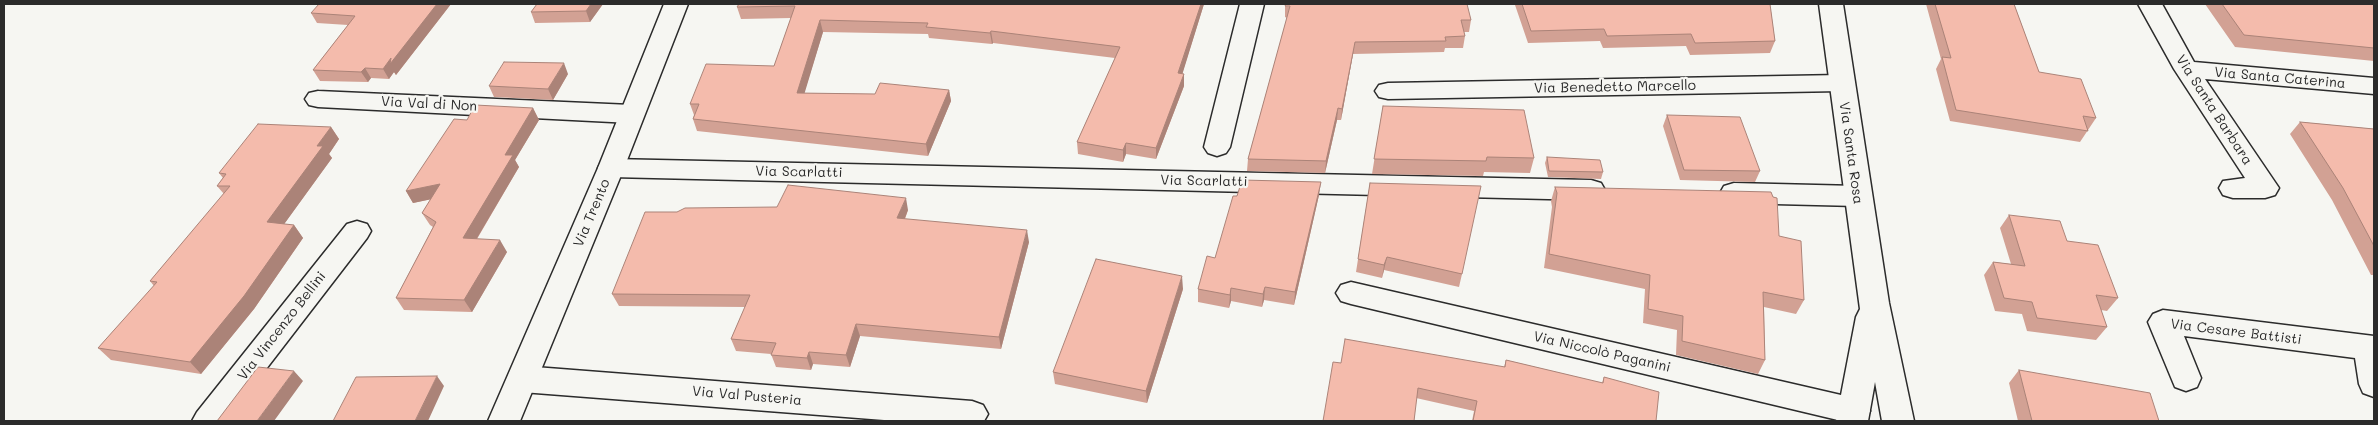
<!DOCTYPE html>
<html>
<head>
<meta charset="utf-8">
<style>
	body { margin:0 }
	#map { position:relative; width:2378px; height:425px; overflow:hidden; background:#f6f6f2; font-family:Mali,sans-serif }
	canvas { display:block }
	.frame { position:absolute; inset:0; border:5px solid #2b2b2b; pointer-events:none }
</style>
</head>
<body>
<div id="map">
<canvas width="2378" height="425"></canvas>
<div class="frame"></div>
</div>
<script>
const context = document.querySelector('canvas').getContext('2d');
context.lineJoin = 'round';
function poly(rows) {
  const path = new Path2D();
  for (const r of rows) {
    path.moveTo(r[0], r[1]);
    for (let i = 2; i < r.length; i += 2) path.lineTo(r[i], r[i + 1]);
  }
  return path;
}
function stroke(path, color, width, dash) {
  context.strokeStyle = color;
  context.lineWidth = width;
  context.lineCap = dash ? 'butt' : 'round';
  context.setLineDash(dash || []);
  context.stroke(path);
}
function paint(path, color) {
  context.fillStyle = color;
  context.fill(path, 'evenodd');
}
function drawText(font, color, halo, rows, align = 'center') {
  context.font = font + ' Mali,sans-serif';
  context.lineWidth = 4.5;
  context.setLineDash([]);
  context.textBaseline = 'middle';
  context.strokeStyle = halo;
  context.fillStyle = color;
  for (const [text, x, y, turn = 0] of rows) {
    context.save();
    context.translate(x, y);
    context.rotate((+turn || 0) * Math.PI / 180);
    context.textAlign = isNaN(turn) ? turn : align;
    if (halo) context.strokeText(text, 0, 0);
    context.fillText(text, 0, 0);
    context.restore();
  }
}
const minor = poly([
	[1240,4,1264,4,1230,147,1226,153,1217,156,1208,153,1204,147,1240,4],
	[2138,4,2162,4,2194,62,2374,78,2374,94,2205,79,2279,188,2275,195,2265,198,2233,198,2223,195,2219,188,2223,181,2245,178,2174,69,2138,4],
	[1841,75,1850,77,1853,83,1850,89,1841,91,1388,99,1379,97,1375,91,1379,85,1388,83,1841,75],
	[318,91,631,105,640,108,644,114,640,120,631,123,318,107,309,105,305,99,309,93,318,91],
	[611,159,1591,180,1601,183,1605,190,1601,197,1591,200,611,177,602,175,598,168,602,161,611,159],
	[1734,183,1857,186,1867,189,1871,196,1867,203,1857,206,1734,203,1724,200,1720,193,1724,186,1734,183],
	[357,221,367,224,371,231,367,238,226,421,192,421,197,412,347,224,357,221],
	[1351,282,1854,398,1865,402,1870,411,1865,420,1842,421,1351,304,1341,301,1336,293,1341,285,1351,282],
	[2163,310,2374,336,2374,397,2363,393,2359,384,2355,358,2184,336,2201,378,2197,387,2186,391,2175,387,2148,322,2153,314,2163,310],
	[522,366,972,401,983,405,988,414,984,421,897,421,522,392,511,388,507,379,511,370,522,366]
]);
const tertiary = poly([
	[664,4,688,4,624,168,520,421,488,421,598,168,664,4],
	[1819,4,1843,4,1889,303,1914,421,1882,421,1875,382,1868,421,1836,421,1856,317,1860,309,1819,4]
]);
stroke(minor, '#2b2b2b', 3);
stroke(tertiary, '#2b2b2b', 3);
paint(minor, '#f6f6f2');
paint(tertiary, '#f6f6f2');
paint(poly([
	[451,4,396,75,394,72,389,79,371,78,368,82,320,81,313,70,348,25,317,23,311,13],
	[537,4,603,4,590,22,535,23,531,12],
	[739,4,1204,4,1182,74,1184,74,1184,86,1156,159,1126,154,1123,162,1078,154,1077,142,1115,58,993,43,992,44,929,38,928,34,823,32,804,93,875,94,949,90,951,101,928,156,697,131,693,119,694,115,690,104,774,66,791,18,741,19,737,7],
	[1515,4,1770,4,1775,41,1770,53,1690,55,1686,46,1603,48,1600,41,1528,43,1515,5],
	[1926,4,2014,4,2039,72,2096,118,2080,142,1950,121,1936,69,1941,59],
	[2205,4,2374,4,2374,61,2235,47],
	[1285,6,1471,20,1469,32,1464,32,1465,36,1463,48,1445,48,1444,52,1353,54,1341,120,1337,120,1325,173,1247,171,1248,159,1287,18,1285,17],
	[568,74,553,100,494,97,489,86],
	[1383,106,1534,158,1530,173,1484,172,1483,176,1372,174],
	[533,108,539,120,515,160,519,167,477,239,507,252,472,312,404,310,396,298,433,227,430,225,422,213,431,199,413,203,406,191,467,120],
	[1667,115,1760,171,1755,182,1680,180,1663,126],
	[2300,122,2374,129,2374,275,2371,275,2332,200,2290,134],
	[331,127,339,139,329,154,332,158,284,224,294,225,303,238,254,309,201,374,111,360,98,348,154,286,150,281,224,194,217,186,223,178,219,173],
	[1547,157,1603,172,1601,179,1548,177,1545,163],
	[1370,183,1462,274,1459,287,1384,270,1382,278,1356,272],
	[1555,187,1779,236,1804,300,1796,314,1764,307,1765,360,1758,374,1676,355,1677,330,1643,323,1645,289,1544,268,1552,207,1551,201],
	[1319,195,1294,305,1264,300,1262,307,1231,301,1229,308,1198,302,1198,289,1215,258,1237,196],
	[908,210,905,219,1029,242,1001,349,860,336,850,367,813,364,811,370,776,367,771,354,736,351,731,339,745,307,619,306,612,294,677,212],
	[2009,215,2067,241,2118,298,2107,311,2101,310,2107,327,2096,340,2027,331,2022,314,1995,311,1984,275,1993,262,2011,264,2000,228],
	[1183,289,1147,403,1055,384,1053,372],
	[1506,360,1602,383,1604,377,1656,421,1472,421,1474,411,1416,398,1414,421,1323,421,1341,363,1504,367],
	[2019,370,2159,421,2018,421,2009,383]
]), '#d2a194');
paint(poly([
	[437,4,451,4,396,75,394,72,389,79,383,69,391,58],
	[591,4,603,4,590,22,586,11],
	[1201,4,1204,4,1179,85,1178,73],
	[820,20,823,32,801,105,797,93],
	[991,31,993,43,992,44,990,33],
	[1355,42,1353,54,1341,120,1342,109],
	[564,63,568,74,553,100,548,89],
	[365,68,371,78,368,82,361,72],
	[1184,74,1184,86,1156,159,1156,148],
	[949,90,951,101,928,156,926,144],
	[533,108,539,120,515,160,519,167,470,250,463,238,505,155],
	[1338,108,1337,120,1325,173,1326,161],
	[331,127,339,139,329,154,332,158,277,234,267,222,317,146],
	[1126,143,1126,154,1123,162,1123,150],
	[1321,182,1319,195,1294,305,1295,292],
	[440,184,447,196,413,203,406,191],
	[906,198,908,210,900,231,897,218],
	[294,225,303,238,254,309,201,374,190,362],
	[1027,230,1029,242,1001,349,999,337],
	[500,240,507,252,472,312,464,300],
	[1387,257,1384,270,1382,278,1384,265],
	[1182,276,1183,289,1147,403,1146,391],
	[1265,287,1264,300,1262,307,1263,294],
	[1231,288,1231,301,1229,308,1230,295],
	[856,324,860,336,850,367,846,355],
	[809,352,813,364,811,370,807,358],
	[294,371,303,381,274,421,257,421],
	[437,376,444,386,428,421,415,421]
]), '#ab8378');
const building = poly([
	[319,4,437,4,390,64,391,58,383,69,365,68,361,72,313,70,355,16,311,13,319,4],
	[537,4,591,4,586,11,531,12,537,4],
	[739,4,1201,4,1178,73,1184,74,1156,148,1126,143,1123,150,1077,142,1120,47,991,31,990,33,926,27,928,23,820,20,797,93,875,94,880,83,949,90,926,144,693,119,699,104,690,104,706,64,774,66,795,6,737,7,739,4],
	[1286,4,1467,4,1471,20,1461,20,1465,36,1445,37,1446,41,1355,42,1342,109,1338,108,1326,161,1248,159,1290,6,1285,6,1286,4],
	[1522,4,1770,4,1775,41,1695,43,1691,34,1607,36,1604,29,1531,31,1522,4],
	[1935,4,2014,4,2039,72,2081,79,2096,118,2083,116,2088,131,1956,110,1942,57,1951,58,1935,4],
	[2222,4,2374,4,2374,48,2244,35,2222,4],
	[504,62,564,63,548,89,489,86,504,62],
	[475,105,533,108,505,155,513,155,463,238,500,240,464,300,396,298,436,222,422,213,440,184,406,191,454,119,467,120,475,105],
	[1383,106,1524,110,1534,158,1487,157,1486,161,1374,159,1383,106],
	[1667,115,1740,117,1760,171,1684,170,1667,115],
	[2300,122,2374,129,2374,246,2343,188,2300,122],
	[258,124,331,127,317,146,323,146,267,222,294,225,244,296,190,362,98,348,157,282,150,281,230,186,217,186,226,174,219,173,258,124],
	[1547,157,1600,160,1603,172,1549,171,1547,157],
	[1242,180,1321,182,1295,292,1265,287,1263,294,1231,288,1230,295,1198,289,1207,256,1215,258,1233,196,1237,196,1242,180],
	[1370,183,1481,186,1462,274,1387,257,1384,265,1358,259,1370,183],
	[788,185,906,198,897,218,1027,230,999,337,856,324,846,355,809,352,807,358,771,355,776,343,731,339,750,295,612,294,645,212,677,212,685,208,777,207,788,185],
	[1555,187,1771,192,1773,197,1777,198,1779,236,1801,241,1804,300,1763,292,1765,360,1682,341,1683,316,1648,309,1650,275,1549,254,1557,193,1555,187],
	[2009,215,2060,221,2067,241,2098,245,2118,298,2096,295,2107,327,2037,318,2032,302,2004,298,1993,262,2025,266,2009,215],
	[1096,259,1182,276,1146,391,1053,372,1096,259],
	[1345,339,1505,367,1506,360,1603,383,1604,377,1659,392,1656,421,1473,421,1477,401,1418,388,1414,421,1323,421,1333,362,1341,363,1345,339],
	[258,367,294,371,257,421,217,421,258,367],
	[2019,370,2150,393,2159,421,2032,421,2019,370],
	[437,376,415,421,333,421,356,377,437,376]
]);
paint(building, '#f4bbac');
stroke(building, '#ab8378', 1);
drawText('14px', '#2b2b2b', '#f6f6f2', [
	["Via Santa Caterina",2280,78,5],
	["Via Benedetto Marcello",1615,87,-1],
	["Via Val di Non",429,104,3],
	["Via Santa Barbara",2214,110,57],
	["Via Santa Rosa",1851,153,82],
	["Via Scarlatti",799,172,1],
	["Via Scarlatti",1204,181,1],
	["Via Trento",592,213,-67],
	["Via Vincenzo Bellini",282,326,-52],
	["Via Cesare Battisti",2236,332,7],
	["Via Niccolò Paganini",1602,352,13],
	["Via Val Pusteria",747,396,5]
]);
</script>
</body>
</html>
